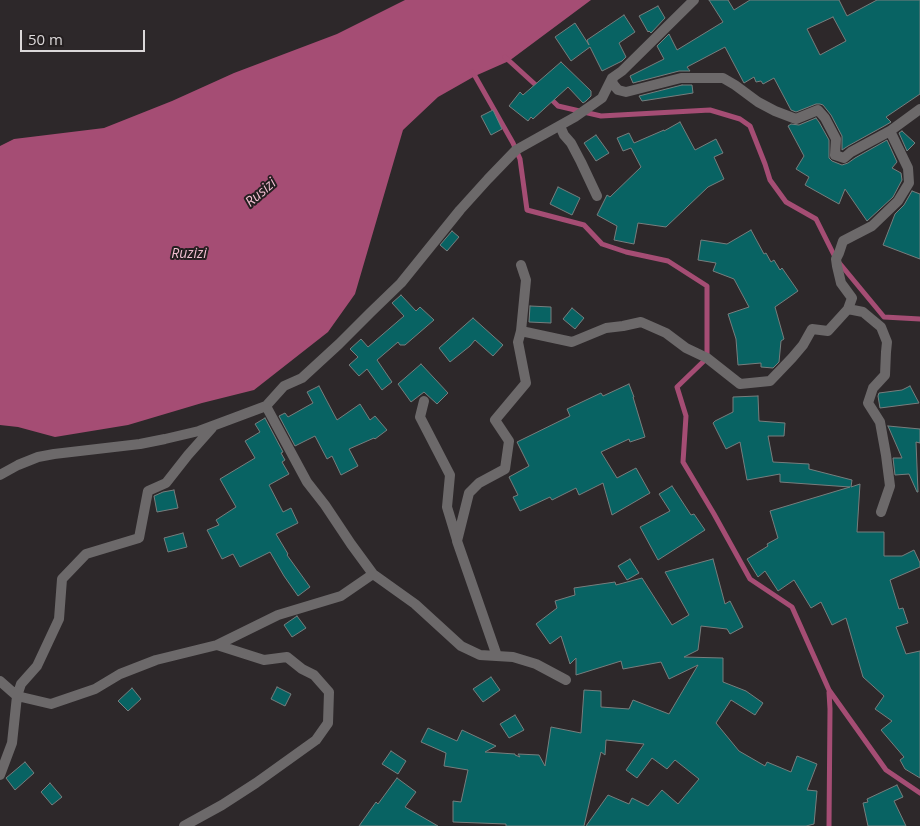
<!DOCTYPE html>
<html>
<head>
<meta charset="utf-8">
<style>
	body { margin:0 }
	#map { position:relative; width:920px; height:826px; overflow:hidden; background:#2d282a; font-family:"Open Sans",sans-serif }
	canvas { display:block }
	.scale { position:absolute; left:20px; top:30px; width:125px; height:22px; box-sizing:border-box; border:2px solid #dbd8d9; border-top:0; padding-left:6px; font-size:15px; line-height:18px; white-space:nowrap; color:#dbd8d9; -webkit-text-stroke:4px #241f20; paint-order:stroke }
</style>
</head>
<body>
<div id="map">
<canvas width="920" height="826"></canvas>
<div class="scale">50 m</div>
</div>
<script>
const context = document.querySelector('canvas').getContext('2d');
context.lineJoin = 'round';
function paint(path, color) {
  context.fillStyle = color;
  context.fill(path, 'evenodd');
}
function poly(rows) {
  const path = new Path2D();
  for (const r of rows) {
    path.moveTo(r[0], r[1]);
    for (let i = 2; i < r.length; i += 2) path.lineTo(r[i], r[i + 1]);
  }
  return path;
}
function stroke(path, color, width, dash) {
  context.strokeStyle = color;
  context.lineWidth = width;
  context.lineCap = dash ? 'butt' : 'round';
  context.setLineDash(dash || []);
  context.stroke(path);
}
function drawText(font, color, halo, rows, align = 'center') {
  context.font = font + ' "Open Sans",sans-serif';
  context.lineWidth = 4;
  context.setLineDash([]);
  context.textBaseline = 'middle';
  context.strokeStyle = halo;
  context.fillStyle = color;
  for (const [text, x, y, turn = 0] of rows) {
    context.save();
    context.translate(x, y);
    context.rotate((+turn || 0) * Math.PI / 180);
    context.textAlign = isNaN(turn) ? turn : align;
    if (halo) context.strokeText(text, 0, 0);
    context.fillText(text, 0, 0);
    context.restore();
  }
}
paint(poly([
	[405,0,591,0,509,61,475,76,438,97,403,130,355,294,328,332,254,390,202,403,128,425,55,437,18,427,0,425,0,146,14,139,104,128,172,101,234,73,337,34]
]), '#a54d74');
stroke(poly([
	[505,57,539,88],
	[472,72,475,76,513,143,520,159,527,210,584,225,602,244,626,252,668,261,707,286,707,358,677,387,686,416,683,462,714,514,750,579,792,607,829,690,886,770,920,793],
	[549,97,558,106,601,116,710,110,740,119,750,126,765,164,770,180,786,202,816,219,836,259,884,317,920,319],
	[829,692,830,709,829,826]
]), '#a54d74', 5);
const building = poly([
	[709,0,728,0,734,10,750,0,839,0,847,16,877,0,920,0,920,94,886,117,891,122,886,125,848,146,842,150,842,136,831,115,823,105,820,104,816,104,796,112,791,110,774,78,763,84,761,81,756,82,754,77,744,83,725,47,687,67,690,71,679,71,633,83,630,76,664,59,657,46,669,34,677,50,723,22,709,0],
	[833,17,846,41,820,55,807,29,833,17],
	[658,6,665,18,651,33,649,31,648,32,639,16,658,6],
	[624,15,635,32,619,43,626,57,622,61,602,71,590,47,571,61,555,37,575,23,589,45,587,40,624,15],
	[561,62,591,91,591,96,586,101,583,103,568,87,533,119,531,117,528,121,509,106,520,92,523,95,561,62],
	[682,85,692,85,693,93,642,101,639,96,682,85],
	[493,110,502,129,491,135,481,116,493,110],
	[816,118,819,122,829,140,829,158,832,161,842,165,848,163,855,158,887,140,897,162,892,168,901,173,902,180,893,197,867,221,845,189,839,204,805,185,809,177,796,169,804,156,788,126,791,124,799,125,816,118],
	[680,122,695,150,716,139,723,153,714,157,724,179,708,187,666,227,638,223,634,244,614,240,617,226,597,215,607,195,610,197,641,167,631,148,623,151,617,138,629,133,634,143,664,130,664,131,680,122],
	[902,131,915,143,907,151,899,133,902,131],
	[596,135,609,153,596,161,584,143,596,135],
	[558,187,580,198,572,215,550,204,558,187],
	[912,191,920,194,920,259,883,245,895,214,904,205,912,191],
	[751,230,764,254,766,253,771,262,774,260,780,270,782,268,798,291,775,307,784,339,781,341,779,362,773,368,761,367,761,363,738,365,736,339,728,314,749,307,734,279,713,271,716,263,698,260,701,240,727,244,751,230],
	[452,231,459,237,447,251,440,245,452,231],
	[401,295,416,311,420,307,434,320,405,345,400,345,398,342,377,360,392,382,382,390,367,369,359,376,349,365,358,357,350,349,361,339,368,347,404,316,392,303,401,295],
	[530,306,551,307,551,323,529,322,530,306],
	[572,308,584,318,575,329,563,319,572,308],
	[473,318,503,345,493,356,475,340,470,346,450,362,439,348,473,318],
	[421,364,448,393,437,404,424,392,411,402,398,384,421,364],
	[629,384,634,397,633,397,645,437,630,442,629,439,601,452,617,478,636,468,650,493,612,515,603,483,579,495,576,488,552,500,550,497,520,511,513,497,518,495,509,477,529,466,517,442,570,416,567,409,601,393,603,396,629,384],
	[319,386,337,420,360,404,370,420,375,416,387,430,375,439,374,438,349,449,358,466,341,475,332,456,327,459,315,436,295,446,279,416,285,413,288,417,313,403,307,392,319,386],
	[910,386,919,403,880,408,878,396,879,393,902,390,910,386],
	[758,396,759,421,785,423,784,436,768,436,773,462,809,464,809,469,852,480,851,487,860,484,857,532,884,532,884,556,902,556,914,550,920,563,920,567,890,580,899,609,903,608,908,623,896,627,906,654,920,651,920,778,905,769,900,760,904,757,881,730,892,721,875,709,884,696,863,677,846,618,832,625,821,602,811,608,794,580,778,591,765,571,758,577,747,559,768,546,767,544,778,538,770,511,850,487,780,482,780,474,747,480,740,442,726,449,713,423,715,421,733,412,733,397,758,396],
	[265,418,283,452,281,453,285,460,282,462,289,474,269,485,283,512,291,508,298,523,276,534,288,554,287,555,310,587,298,596,284,576,270,552,240,567,233,554,222,559,207,530,219,525,216,520,236,507,220,479,255,458,245,441,260,432,255,424,265,418],
	[888,426,920,429,920,443,916,442,918,492,917,492,909,474,895,475,893,458,902,458,888,426],
	[672,486,691,515,694,514,705,530,658,560,640,527,670,511,659,494,672,486],
	[174,490,178,508,157,512,154,496,163,492,174,490],
	[183,533,187,547,168,552,164,538,183,533],
	[630,559,639,573,627,580,618,566,630,559],
	[713,559,725,604,730,601,743,627,730,634,727,629,701,626,698,650,684,657,723,658,723,682,746,691,763,703,755,715,731,700,716,723,739,751,765,766,767,762,791,772,797,756,817,764,807,790,817,791,814,824,806,826,586,826,608,795,629,804,632,798,648,806,662,790,678,804,699,779,675,760,667,769,652,758,637,778,626,770,644,744,606,740,605,755,601,752,584,826,506,826,506,824,453,822,453,801,461,802,468,770,444,766,446,753,421,742,428,728,457,741,462,730,496,746,485,752,515,754,515,755,520,757,518,754,539,755,545,766,551,727,581,733,584,690,601,691,601,707,629,709,633,700,669,714,698,665,669,679,661,662,623,669,621,661,576,675,576,658,570,664,561,636,550,644,536,624,557,608,555,601,575,595,574,588,615,582,616,585,642,578,672,625,689,615,665,572,713,559],
	[297,616,306,628,292,637,284,625,297,616],
	[491,677,500,690,483,702,473,689,491,677],
	[277,687,291,694,285,706,271,699,277,687],
	[132,688,141,699,128,711,118,701,132,688],
	[515,715,524,730,509,738,500,724,515,715],
	[391,751,406,761,398,774,382,764,391,751],
	[25,762,34,773,15,790,6,778,25,762],
	[397,778,416,792,405,807,438,826,359,826,376,802,378,804,397,778],
	[50,783,62,797,52,805,41,792,50,783],
	[897,785,903,797,894,801,906,826,868,826,863,803,868,802,867,799,897,785]
]);
paint(building, '#086363');
stroke(building, '#777e7e', 1);
stroke(poly([
	[612,78,613,84,618,90,626,92,681,78,723,78,735,85,758,102,775,111,796,119,818,110,825,118,836,139,835,155,844,158,851,152,890,131,920,109],
	[560,126,564,135,571,143,581,162,597,196],
	[848,309,863,312,881,327,887,342,886,352,885,375,873,388,868,403,880,422,886,455,890,486,881,512],
	[521,331,572,342,606,328,623,326,641,322,666,333,686,348,707,358,740,384,770,381,792,358,803,345,812,329,828,331,848,309,852,298,841,283,837,266,836,259,839,253,843,241,872,226,898,201,909,183,908,168,890,131],
	[424,401,420,417,450,475,447,507,457,540],
	[266,406,307,482,325,505,351,544,373,574],
	[0,475,18,465,38,457,54,454,140,444,165,439,199,431,266,406,284,386,302,378,339,344,370,313,401,283,460,210,488,179,516,150,575,117,602,98,612,78,622,71,694,0],
	[497,656,457,541,469,493,479,483,505,469,509,441,495,420,526,383,518,342,521,331,526,280,521,265],
	[0,681,17,696,51,704,95,689,120,674,156,660,217,645,278,615,341,596,373,574,415,604,461,646,480,655,513,657,536,664,566,680],
	[0,775,12,743,17,696,21,684,37,666,59,619,62,579,86,554,139,538,148,491,166,483,188,455,212,428],
	[184,826,222,805,256,783,316,740,328,723,329,692,314,675,302,669,287,657,264,660,217,645]
]), '#6c696a', 10);
drawText('italic 14px', '#f1bed1', '#241f20', [
	["Rusizi",261,193,-41],
	["Ruzizi",189,254]
]);
</script>
</body>
</html>
